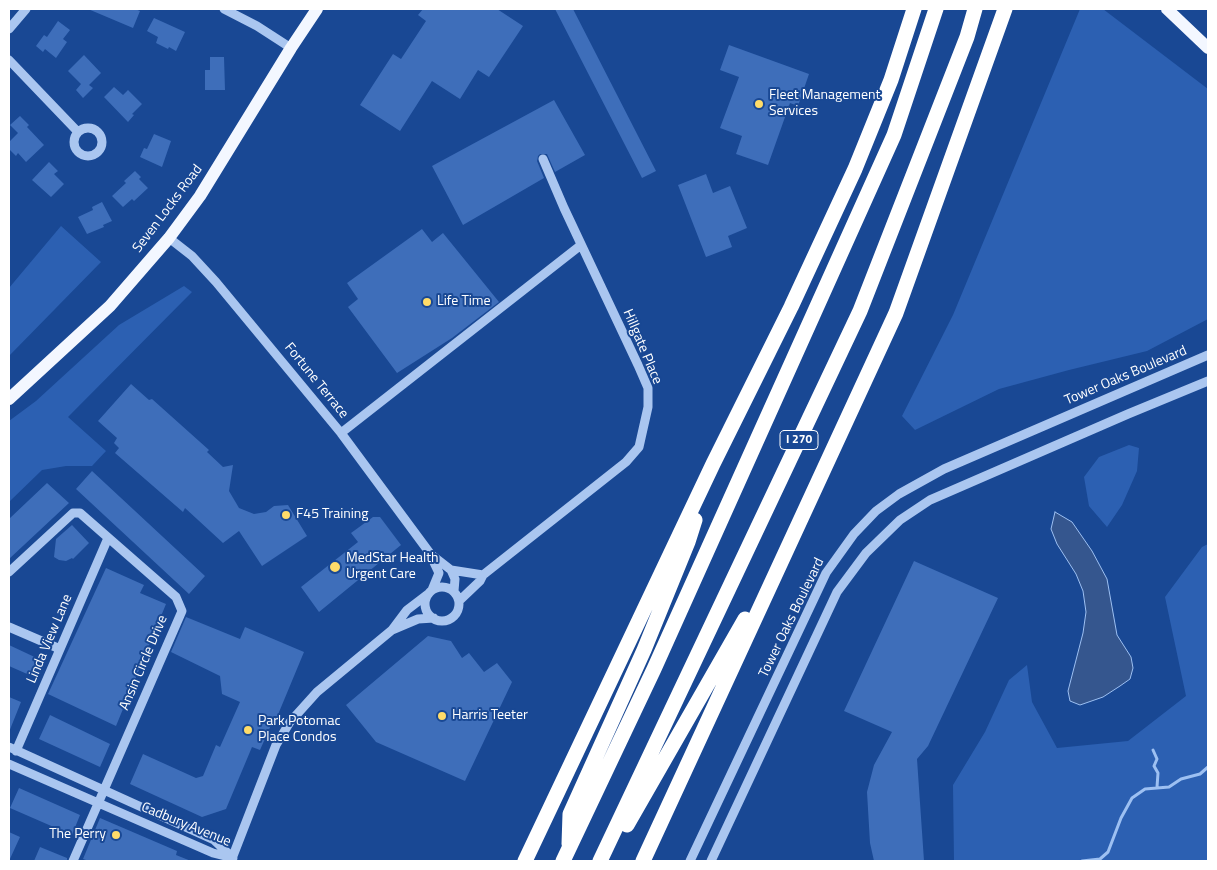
<!DOCTYPE html>
<html>
<head>
<meta charset="utf-8">
<style>
	body { margin:0 }
	#map { position:relative; width:1217px; height:870px; overflow:hidden; background:#194894; font-family:"Titillium Web",sans-serif }
	canvas { display:block }
	.frame { position:absolute; inset:0; border:10px solid #fff; pointer-events:none }
</style>
</head>
<body>
<div id="map">
<canvas width="1217" height="870"></canvas>
<div class="frame"></div>
</div>
<script>
const context = document.querySelector('canvas').getContext('2d');
context.lineJoin = 'round';
function paint(path, color) {
  context.fillStyle = color;
  context.fill(path, 'evenodd');
}
function poly(rows) {
  const path = new Path2D();
  for (const r of rows) {
    if (r.length === 3) {
      path.moveTo(r[0] + r[2], r[1]);
      path.arc(r[0], r[1], r[2], 0, 2 * Math.PI);
      continue;
    }
    path.moveTo(r[0], r[1]);
    for (let i = 2; i < r.length; i += 2) path.lineTo(r[i], r[i + 1]);
  }
  return path;
}
function stroke(path, color, width, dash) {
  context.strokeStyle = color;
  context.lineWidth = width;
  context.lineCap = dash ? 'butt' : 'round';
  context.setLineDash(dash || []);
  context.stroke(path);
}
function drawText(font, color, halo, rows, align = 'center') {
  context.font = font + ' "Titillium Web",sans-serif';
  context.lineWidth = 4;
  context.setLineDash([]);
  context.textBaseline = 'middle';
  context.strokeStyle = halo;
  context.fillStyle = color;
  for (const [text, x, y, turn = 0] of rows) {
    context.save();
    context.translate(x, y);
    context.rotate((+turn || 0) * Math.PI / 180);
    context.textAlign = isNaN(turn) ? turn : align;
    if (halo) context.strokeText(text, 0, 0);
    context.fillText(text, 0, 0);
    context.restore();
  }
}
paint(poly([
	[1080,9,1103,9,1208,89,1208,319,1147,351,1069,370,999,389,915,430,902,416,953,315],
	[61,226,101,262,9,356,9,288],
	[184,286,192,292,68,417,106,451,92,466,66,466,42,470,9,502,9,421,36,401,119,325],
	[1129,445,1139,448,1137,471,1122,505,1107,527,1089,506,1084,477,1099,457],
	[1208,544,1208,861,954,861,953,785,985,732,1009,680,1027,665,1032,702,1057,748,1128,741,1186,696,1165,597,1202,547]
]), '#2c60b2');
const water = poly([
	[1055,512,1072,522,1092,551,1107,579,1117,635,1131,657,1133,668,1130,679,1120,686,1103,697,1080,705,1070,701,1068,691,1083,633,1086,612,1083,591,1076,574,1057,544,1051,529,1055,512]
]);
paint(water, '#35568e');
stroke(water, '#9dc0f2', 1);
stroke(poly([
	[1153,750,1157,759,1154,766,1158,773,1157,787],
	[1082,861,1100,859,1108,852,1121,818,1132,798,1145,789,1169,787,1181,779,1200,774,1208,767]
]), '#9dc0f2', 3);
paint(poly([
	[88,9,135,9,140,11,133,28],
	[423,9,497,9,523,26,489,77,478,70,460,99,432,81,400,131,360,105,393,54,401,59,426,21,418,15],
	[555,9,573,9,656,171,642,178],
	[154,18,185,32,176,51,169,47,168,49,156,43,158,37,147,31],
	[58,21,70,30,63,39,67,42,56,58,45,49,43,52,36,46,44,35,47,37],
	[729,45,809,74,798,106,790,103,768,165,736,154,742,136,720,128,739,77,720,70],
	[84,55,101,73,89,85,93,88,83,98,76,90,81,84,68,71],
	[210,57,224,57,225,90,205,90,205,70,210,70],
	[114,87,123,95,128,90,142,104,132,114,134,115,128,122,104,97],
	[554,100,585,155,555,172,547,154,540,154,538,156,537,161,544,178,463,225,432,166],
	[20,116,29,125,27,127,44,145,26,162,18,153,16,156,9,149,9,142,18,133,10,125],
	[154,134,171,141,162,167,140,157,144,148,147,149],
	[49,162,58,171,54,174,64,184,51,197,32,180],
	[135,171,141,177,139,179,148,188,134,201,132,199,123,207,112,196,126,183,124,181],
	[706,174,713,193,730,186,747,228,728,236,732,247,706,257,678,185],
	[102,202,112,221,103,225,104,227,87,234,78,217,93,210,92,207],
	[422,229,432,242,443,233,499,302,452,338,397,373,348,307,358,299,347,283],
	[131,384,149,400,152,399,209,450,207,452,223,467,233,465,229,491,239,508,254,514,266,512,274,506,288,505,307,536,262,566,239,531,223,543,185,508,183,512,115,453,119,448,114,443,117,438,98,421],
	[92,471,205,576,189,594,76,489],
	[47,483,69,503,9,559,9,519],
	[373,517,380,517,401,545,319,612,301,587,358,542,351,533],
	[72,525,89,543,73,559,72,558,66,561,59,560,54,557,56,539],
	[914,561,998,598,928,746,917,759,924,861,874,861,870,843,867,792,874,765,892,732,844,711],
	[106,568,144,585,140,593,166,604,116,726,48,694],
	[186,617,240,639,245,627,304,652,277,717,275,716,260,750,252,747,226,809,202,817,130,784,143,754,196,778,203,776,216,745,220,747,240,702,222,694,220,676,171,652],
	[428,636,451,641,462,658,469,653,484,672,497,663,512,682,465,781,376,742,346,705],
	[9,645,41,660,34,677,9,666],
	[9,697,21,702,9,732],
	[50,715,110,744,100,767,39,739],
	[19,788,80,815,72,835,10,808],
	[100,818,177,851,176,855,191,861,89,861,83,859],
	[9,832,20,837,9,861],
	[40,847,67,858,67,861,34,861]
]), '#3e6eba');
stroke(poly([
	[224,9,257,26,291,48],
	[9,29,26,9],
	[9,60,78,132],
	[88,142,14],
	[169,238,192,256,216,282,341,433,429,552,439,573,432,590],
	[341,433,581,245],
	[433,556,451,570,455,579,454,591],
	[451,570,483,575],
	[9,572,73,513,80,513,176,597,182,611,73,861],
	[442,604,17],
	[459,601,480,581,483,575,626,462,639,447,648,407,648,388,638,365,564,208,543,159],
	[9,627,60,649],
	[392,630,418,619,434,618],
	[9,747,214,840,233,858],
	[16,751,108,538],
	[9,764,213,853,233,858],
	[231,861,276,745,290,722,317,692,392,630,407,610,428,594],
	[690,861,826,573,854,534,876,511,899,494,944,469,1208,355],
	[711,861,837,592,866,553,900,520,930,500,1128,414,1208,381]
]), '#aac6f0', 9);
stroke(poly([
	[1167,9,1208,48],
	[9,399,110,306,169,238,200,196,291,48,317,9]
]), '#f3f7ff', 12);
stroke(poly([
	[627,825,745,619],
	[569,844,570,814,644,650,688,542,695,520],
	[525,861,713,464,791,307,855,169,891,80,914,9],
	[563,861,654,669,894,135,936,9],
	[600,861,860,311,967,37,975,9],
	[643,861,896,313,1005,9]
]), '#fff', 15);
for (const [x, y, r, color] of [
	[759,104,5,"#ffdc69"],
	[427,302,5,"#ffdc69"],
	[286,515,5,"#ffdc69"],
	[335,567,6,"#ffdc69"],
	[442,716,5,"#ffdc69"],
	[248,730,5,"#ffdc69"],
	[116,835,5,"#ffdc69"]
]) {
  const dot = new Path2D();
  dot.arc(x, y, r, 0, 2 * Math.PI);
  context.fillStyle = color;
  context.fill(dot);
  stroke(dot, '#194894', 2);
}
for (const [x, y, w] of [
	[799,440,38]
]) {
  const box = new Path2D();
  box.roundRect(x - w / 2, y - 9.5, w, 19, 4);
  context.fillStyle = '#194894';
  context.fill(box);
  stroke(box, '#fff', 1);
}
drawText('bold 12px', '#fff', null, [
	["I 270",799,440]
]);
drawText('14px', '#fff', '#194894', [
	["Fleet Management",769,96],
	["Services",769,112],
	["Life Time",437,302],
	["F45 Training",296,515],
	["MedStar Health",346,559],
	["Urgent Care",346,575],
	["Harris Teeter",452,716],
	["Park Potomac",258,722],
	["Place Condos",258,738],
	["The Perry",106,835,"right"]
], 'left');
drawText('14px', '#fff', '#194894', [
	["Seven Locks Road",168,209,-53],
	["Hillgate Place",642,347,67],
	["Tower Oaks Boulevard",1126,376,-23],
	["Fortune Terrace",316,381,51],
	["Tower Oaks Boulevard",792,618,-64],
	["Linda View Lane",50,639,-67],
	["Ansin Circle Drive",144,663,-67],
	["Cadbury Avenue",186,825,22]
]);
</script>
</body>
</html>
